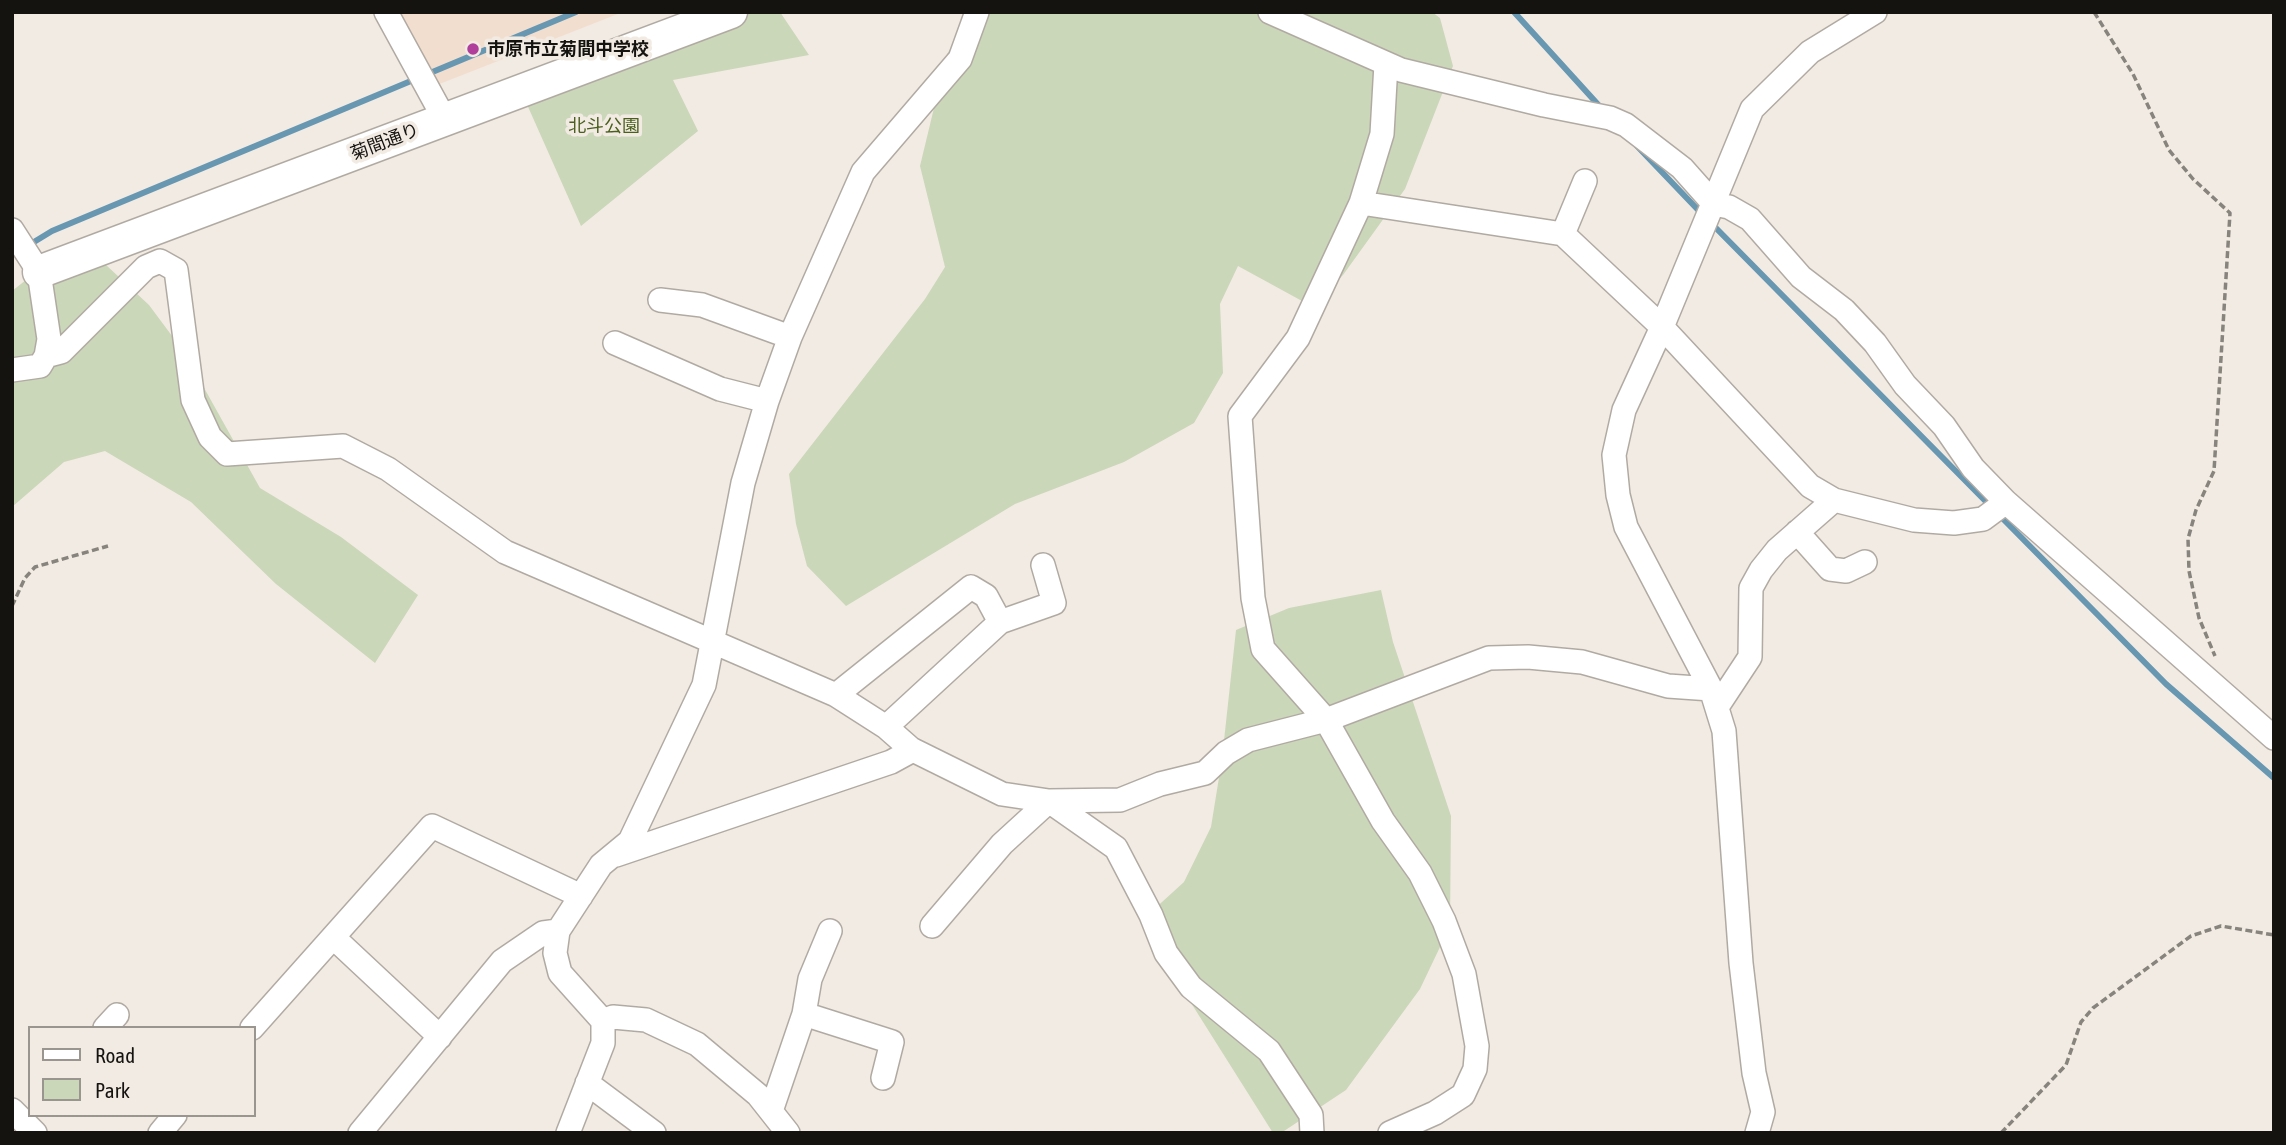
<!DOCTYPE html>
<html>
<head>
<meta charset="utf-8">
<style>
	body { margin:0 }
	#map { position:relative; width:2286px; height:1145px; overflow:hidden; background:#f2ebe3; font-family:"Asap Condensed",sans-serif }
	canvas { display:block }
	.frame { position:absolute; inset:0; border:14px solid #151310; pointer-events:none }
	.legend { position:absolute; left:28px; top:1026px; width:228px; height:91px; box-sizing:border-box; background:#f2ebe3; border:2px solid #9a958f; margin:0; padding:9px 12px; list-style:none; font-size:21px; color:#151310 }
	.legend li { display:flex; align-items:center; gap:14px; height:35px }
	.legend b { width:35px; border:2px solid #9a958f }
</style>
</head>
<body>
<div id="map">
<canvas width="2286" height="1145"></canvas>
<div class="frame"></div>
<ul class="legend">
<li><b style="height:9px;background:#fff"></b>Road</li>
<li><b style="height:19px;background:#cbd7b9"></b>Park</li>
</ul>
</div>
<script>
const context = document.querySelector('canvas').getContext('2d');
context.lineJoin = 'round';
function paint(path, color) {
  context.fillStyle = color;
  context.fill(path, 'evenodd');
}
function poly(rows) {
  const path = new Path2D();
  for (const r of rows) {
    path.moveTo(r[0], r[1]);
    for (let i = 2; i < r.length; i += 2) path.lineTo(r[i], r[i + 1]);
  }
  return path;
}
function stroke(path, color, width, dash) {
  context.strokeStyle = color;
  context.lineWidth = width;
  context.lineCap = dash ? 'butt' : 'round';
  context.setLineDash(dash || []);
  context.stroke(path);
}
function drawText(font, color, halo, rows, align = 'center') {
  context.font = font + ' "Asap Condensed","Noto Sans JP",sans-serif';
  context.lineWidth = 7;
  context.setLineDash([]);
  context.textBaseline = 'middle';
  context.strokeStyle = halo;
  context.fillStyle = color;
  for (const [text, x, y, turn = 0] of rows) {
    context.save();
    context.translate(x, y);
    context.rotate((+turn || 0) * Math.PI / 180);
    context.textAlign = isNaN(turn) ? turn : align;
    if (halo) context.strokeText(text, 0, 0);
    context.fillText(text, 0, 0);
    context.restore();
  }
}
paint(poly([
	[396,12,623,12,437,85]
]), '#f2decf');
paint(poly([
	[731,12,780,12,809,55,673,80,698,131,581,226,521,91],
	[976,12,1432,12,1440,18,1453,66,1405,189,1343,275,1313,307,1238,266,1220,304,1223,373,1194,423,1124,462,1015,504,846,606,807,566,796,524,789,474,925,299,945,267,920,166,947,54],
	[91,251,149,305,184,352,260,488,341,537,418,595,375,663,276,584,191,502,105,451,64,462,12,507,12,291,49,262],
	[1381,590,1393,642,1451,816,1450,926,1420,989,1346,1090,1281,1133,1273,1133,1140,922,1184,882,1211,827,1222,759,1236,630,1289,608]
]), '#cbd7b9');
stroke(poly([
	[1514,12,1603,110],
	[1637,146,1702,214],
	[1710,222,2166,684,2274,778],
	[29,245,52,231,576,12]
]), '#6897b2', 6);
const street = poly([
	[386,12,445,120],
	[1270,12,1401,70,1544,105,1610,118,1626,125,1682,168,1714,204,1729,207,1750,219,1801,277,1844,310,1875,343,1905,385,1944,426,1973,468,2006,502,2274,738],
	[1386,64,1382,134,1361,203,1298,338,1240,416,1253,598,1263,649,1326,720,1383,821,1420,873,1444,921,1464,974,1477,1046,1475,1069,1463,1095,1435,1113,1390,1133],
	[1361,203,1563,234,1662,327,1810,486,1834,500,1914,520,1954,523,1983,519,2006,502],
	[12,230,39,272,49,339,46,356,40,366,12,370],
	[1563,234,1585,181],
	[660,300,702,305,790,337],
	[615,343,720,389,767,401],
	[46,356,61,352,146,267,160,261,176,270,193,400,210,437,227,454,343,446,388,469,505,552,836,695,886,727,911,749,1002,794,1049,801,1120,800,1160,784,1205,773,1226,753,1248,740,1326,720,1489,658,1528,657,1582,662,1668,686,1711,689],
	[1797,532,1830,569,1846,571,1865,562],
	[836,695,971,587,986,596,1000,622],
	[1717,707,1750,657,1751,588,1761,570,1777,550,1834,500],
	[886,727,1000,622,1054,603,1043,565],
	[1049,801,1116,848,1151,915,1166,953,1191,987,1269,1051,1311,1115,1312,1133],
	[616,855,891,762,913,750],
	[932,926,1002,844,1049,801],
	[333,937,440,1037],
	[804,1014,892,1042,883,1078],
	[603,1021,613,1017,646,1020,697,1044,758,1095,788,1133],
	[105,1028,117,1015],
	[252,1028,432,826,581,896],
	[587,1083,654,1133],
	[12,1110,35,1133],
	[771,1111,804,1014,810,979,830,931],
	[160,1133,175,1115],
	[360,1133,502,961,543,933,558,931],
	[568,1133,603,1043,603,1021,560,973,555,953,558,931,601,865,630,841,704,685,743,483,767,401,790,337,863,172,960,59,977,12],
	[1757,1133,1763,1112,1754,1073,1741,963,1724,731,1711,689,1626,527,1618,495,1614,455,1624,410,1662,327,1752,109,1810,52,1875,12]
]);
const secondary = poly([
	[39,272,731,12]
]);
stroke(street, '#b1aaa3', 26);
stroke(secondary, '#b1aaa3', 35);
stroke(poly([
	[2094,12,2133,74,2169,150,2193,179,2230,213,2214,471,2196,510,2188,539,2189,571,2199,618,2215,656],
	[12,606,25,578,35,567,108,546],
	[2001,1133,2066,1065,2081,1022,2093,1008,2191,936,2221,926,2274,935]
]), '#87837d', 3.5, [7, 3.5]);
stroke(street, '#fff', 23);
stroke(secondary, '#fff', 32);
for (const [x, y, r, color] of [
	[473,49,7,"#b03f9b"]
]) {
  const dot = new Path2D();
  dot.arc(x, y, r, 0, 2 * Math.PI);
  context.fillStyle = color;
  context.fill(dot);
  stroke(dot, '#f2ebe3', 2.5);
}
drawText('bold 18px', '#151310', '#f2ebe3', [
	["市原市立菊間中学校",487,49]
], 'left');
drawText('18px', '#4a5f1d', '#f2ebe3', [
	["北斗公園",604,126]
]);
drawText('18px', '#151310', '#f2ebe3', [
	["菊間通り",385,142,-21]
]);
</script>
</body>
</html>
